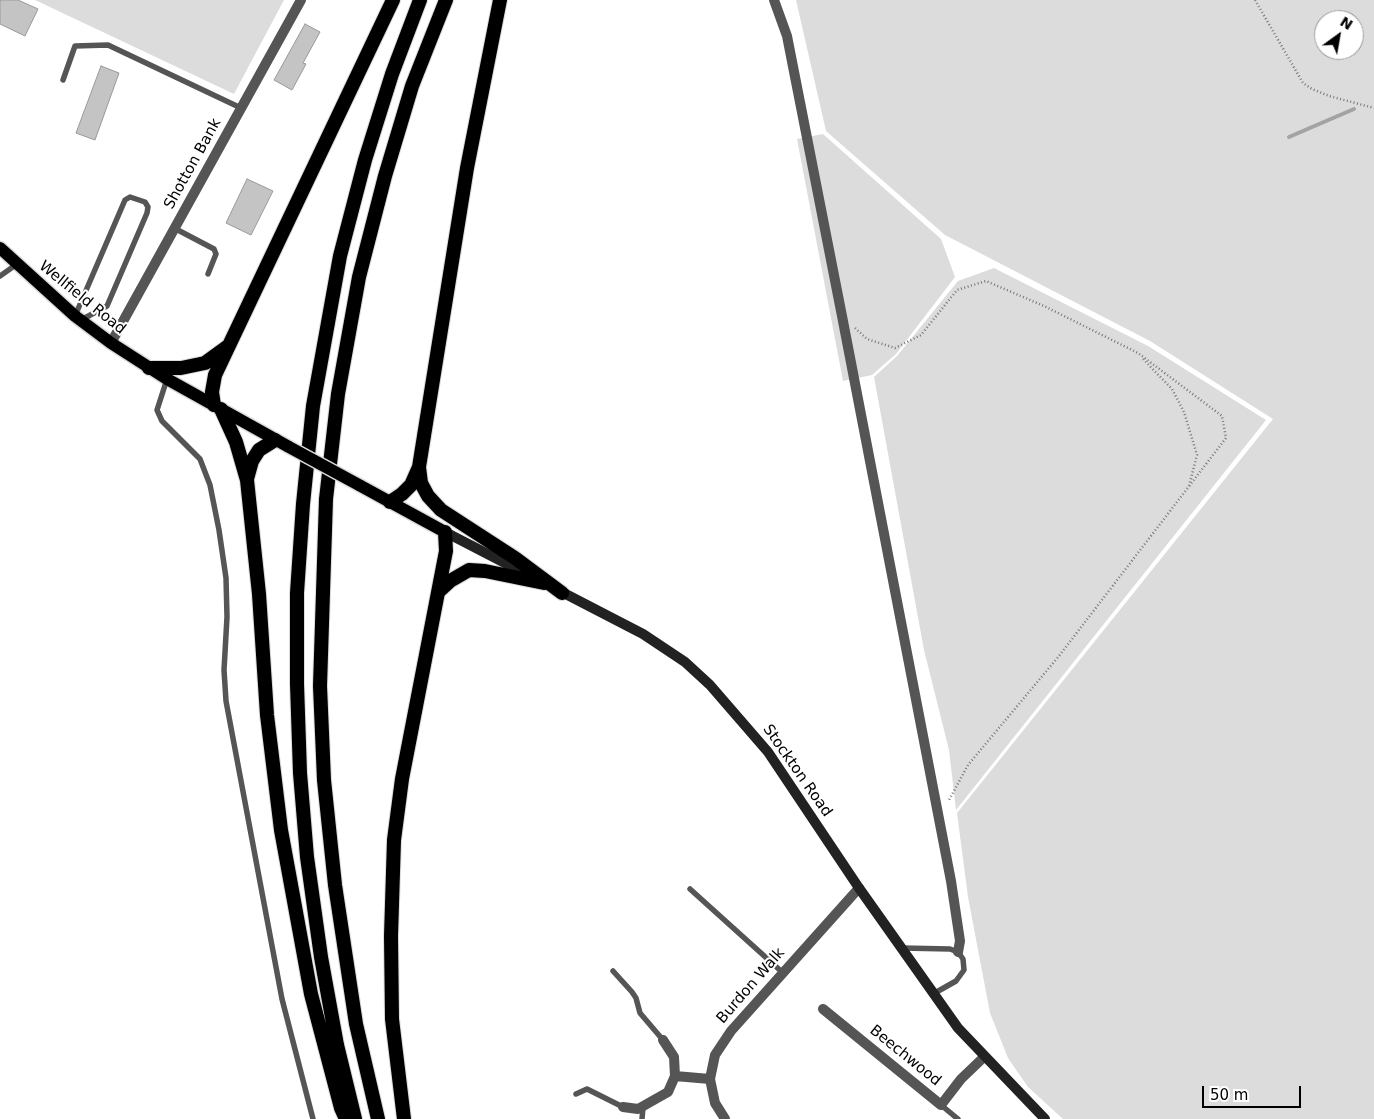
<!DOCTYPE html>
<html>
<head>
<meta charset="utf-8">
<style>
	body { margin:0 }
	#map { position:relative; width:1374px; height:1119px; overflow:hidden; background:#fff; font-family:"DejaVu Sans",sans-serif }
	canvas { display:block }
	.north { position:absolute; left:1314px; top:10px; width:50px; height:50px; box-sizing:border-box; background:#fff; border:1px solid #999; border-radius:50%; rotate:32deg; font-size:14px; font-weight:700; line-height:20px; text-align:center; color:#000 }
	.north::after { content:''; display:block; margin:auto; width:18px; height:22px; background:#000; clip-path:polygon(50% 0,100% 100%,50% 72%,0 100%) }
	.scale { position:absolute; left:1202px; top:1086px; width:99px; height:22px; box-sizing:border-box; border:2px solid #000; border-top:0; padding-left:6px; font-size:15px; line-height:18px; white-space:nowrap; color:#000; -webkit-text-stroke:4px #fff; paint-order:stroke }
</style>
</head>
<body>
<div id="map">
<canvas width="1374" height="1119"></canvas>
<div class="north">N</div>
<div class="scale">50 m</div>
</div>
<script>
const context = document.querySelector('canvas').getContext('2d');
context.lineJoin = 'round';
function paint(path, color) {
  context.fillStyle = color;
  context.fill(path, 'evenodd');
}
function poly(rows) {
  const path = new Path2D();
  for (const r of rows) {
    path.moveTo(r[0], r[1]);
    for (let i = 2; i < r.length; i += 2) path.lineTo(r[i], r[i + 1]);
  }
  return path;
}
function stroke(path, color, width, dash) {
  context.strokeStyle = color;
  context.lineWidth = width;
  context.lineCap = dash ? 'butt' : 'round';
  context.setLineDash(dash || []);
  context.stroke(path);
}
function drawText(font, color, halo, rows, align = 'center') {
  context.font = font + ' "DejaVu Sans",sans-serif';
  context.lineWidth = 4;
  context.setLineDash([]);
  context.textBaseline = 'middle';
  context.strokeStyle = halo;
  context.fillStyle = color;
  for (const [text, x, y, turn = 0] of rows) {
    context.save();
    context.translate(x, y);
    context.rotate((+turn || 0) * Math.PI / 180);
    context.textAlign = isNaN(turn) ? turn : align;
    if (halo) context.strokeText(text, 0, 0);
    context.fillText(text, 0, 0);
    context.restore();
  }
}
paint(poly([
	[35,0,284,0,234,94],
	[796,0,1374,0,1374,1119,1063,1119,1028,1087,1008,1058,990,1013,968,897,957,813,1273,419,1150,341,945,235,826,131],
	[1324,20,1354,20,1354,50,1324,50],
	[823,134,941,239,955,277,896,354,872,375,843,381,797,139],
	[994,268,1148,346,1266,420,956,810,949,750,924,650,874,377,897,356,958,281]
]), '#dcdcdc');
stroke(poly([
	[1289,137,1354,109]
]), '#a3a3a3', 4);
const building = poly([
	[0,0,18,0,38,9,25,36,0,24,0,0],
	[305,24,320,32,303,63,306,64,292,90,274,80,305,24],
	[101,66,119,73,95,140,76,133,101,66],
	[247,179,273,191,251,235,226,223,247,179]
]);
paint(building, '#c4c4c4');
stroke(building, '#999', 1);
const primary = poly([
	[0,248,75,316,111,343,167,379,289,447],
	[359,485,445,532]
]);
const trunk = poly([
	[500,0,467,168,419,467,421,483,428,496,441,510,515,558,562,593],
	[149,368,181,368,205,363,227,347],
	[214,405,212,392,215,375,393,0],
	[221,409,236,442,247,480,259,594,267,715,281,830,311,994,341,1108,346,1119],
	[247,479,252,461,259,450,275,440],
	[390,502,402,494,411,485,419,467],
	[438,592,450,581,469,570,485,571,544,583],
	[355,1119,337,1045,321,957,307,857,300,773,297,684,297,593,303,504,313,406,340,256,365,160,392,74,420,0],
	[378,1119,356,1024,335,885,324,780,320,686,326,499,338,394,359,277,385,176,412,86,446,0],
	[404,1119,392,1019,391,936,394,840,402,779,446,551,445,532]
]);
stroke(primary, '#dbdbdb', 15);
stroke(trunk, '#dbdbdb', 16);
stroke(poly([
	[1255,0,1303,83,1312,89,1329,96,1374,108],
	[855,328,867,339,895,348,921,335,957,290,986,281,1044,306,1138,353,1222,416,1226,438,1059,656,968,765,948,802],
	[1143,359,1172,389,1184,412,1197,455,1189,486]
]), '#777', 2.5, [1, 2.5]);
stroke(poly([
	[63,80,75,46,108,45,241,108],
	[174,228,214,249,216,254,208,274],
	[0,276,17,264],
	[75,316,125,200,130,197,145,202,148,207,147,213,107,306,81,320],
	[167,379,157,410,162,421,200,459,210,485,219,530,226,578,227,617,224,670,226,701,282,999,313,1119],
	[690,889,782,972],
	[902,948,950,949,958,952,963,959,964,970,956,981,933,994],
	[613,971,632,992,636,998,640,1013,663,1040],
	[576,1094,587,1089,623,1107],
	[941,1105,958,1119],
	[642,1119,643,1107]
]), '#555', 5.5);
stroke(poly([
	[774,0,787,36,842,316,951,881,960,941,958,952],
	[111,343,301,0],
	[823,1009,941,1105,961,1079,984,1057],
	[675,1076,710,1079],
	[623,1107,638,1109,668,1092,675,1076,674,1057,663,1040],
	[725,1119,715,1103,710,1079,715,1055,731,1031,859,888]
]), '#555', 10);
stroke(poly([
	[445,532,532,577],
	[556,589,643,634,685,662,710,685,768,752,859,888,958,1028,1045,1119]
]), '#222', 10);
stroke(primary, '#000', 12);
stroke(trunk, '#000', 14);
const primaryBridge = poly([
	[289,447,359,485]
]);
stroke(primaryBridge, '#dbdbdb', 15, []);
stroke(primaryBridge, '#000', 12);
drawText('15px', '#000', '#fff', [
	["Shotton Bank",193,164,-61],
	["Wellfield Road",82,298,39],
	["Stockton Road",797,771,55],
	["Burdon Walk",751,986,-49],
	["Beechwood",905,1056,39]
]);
</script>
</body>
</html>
